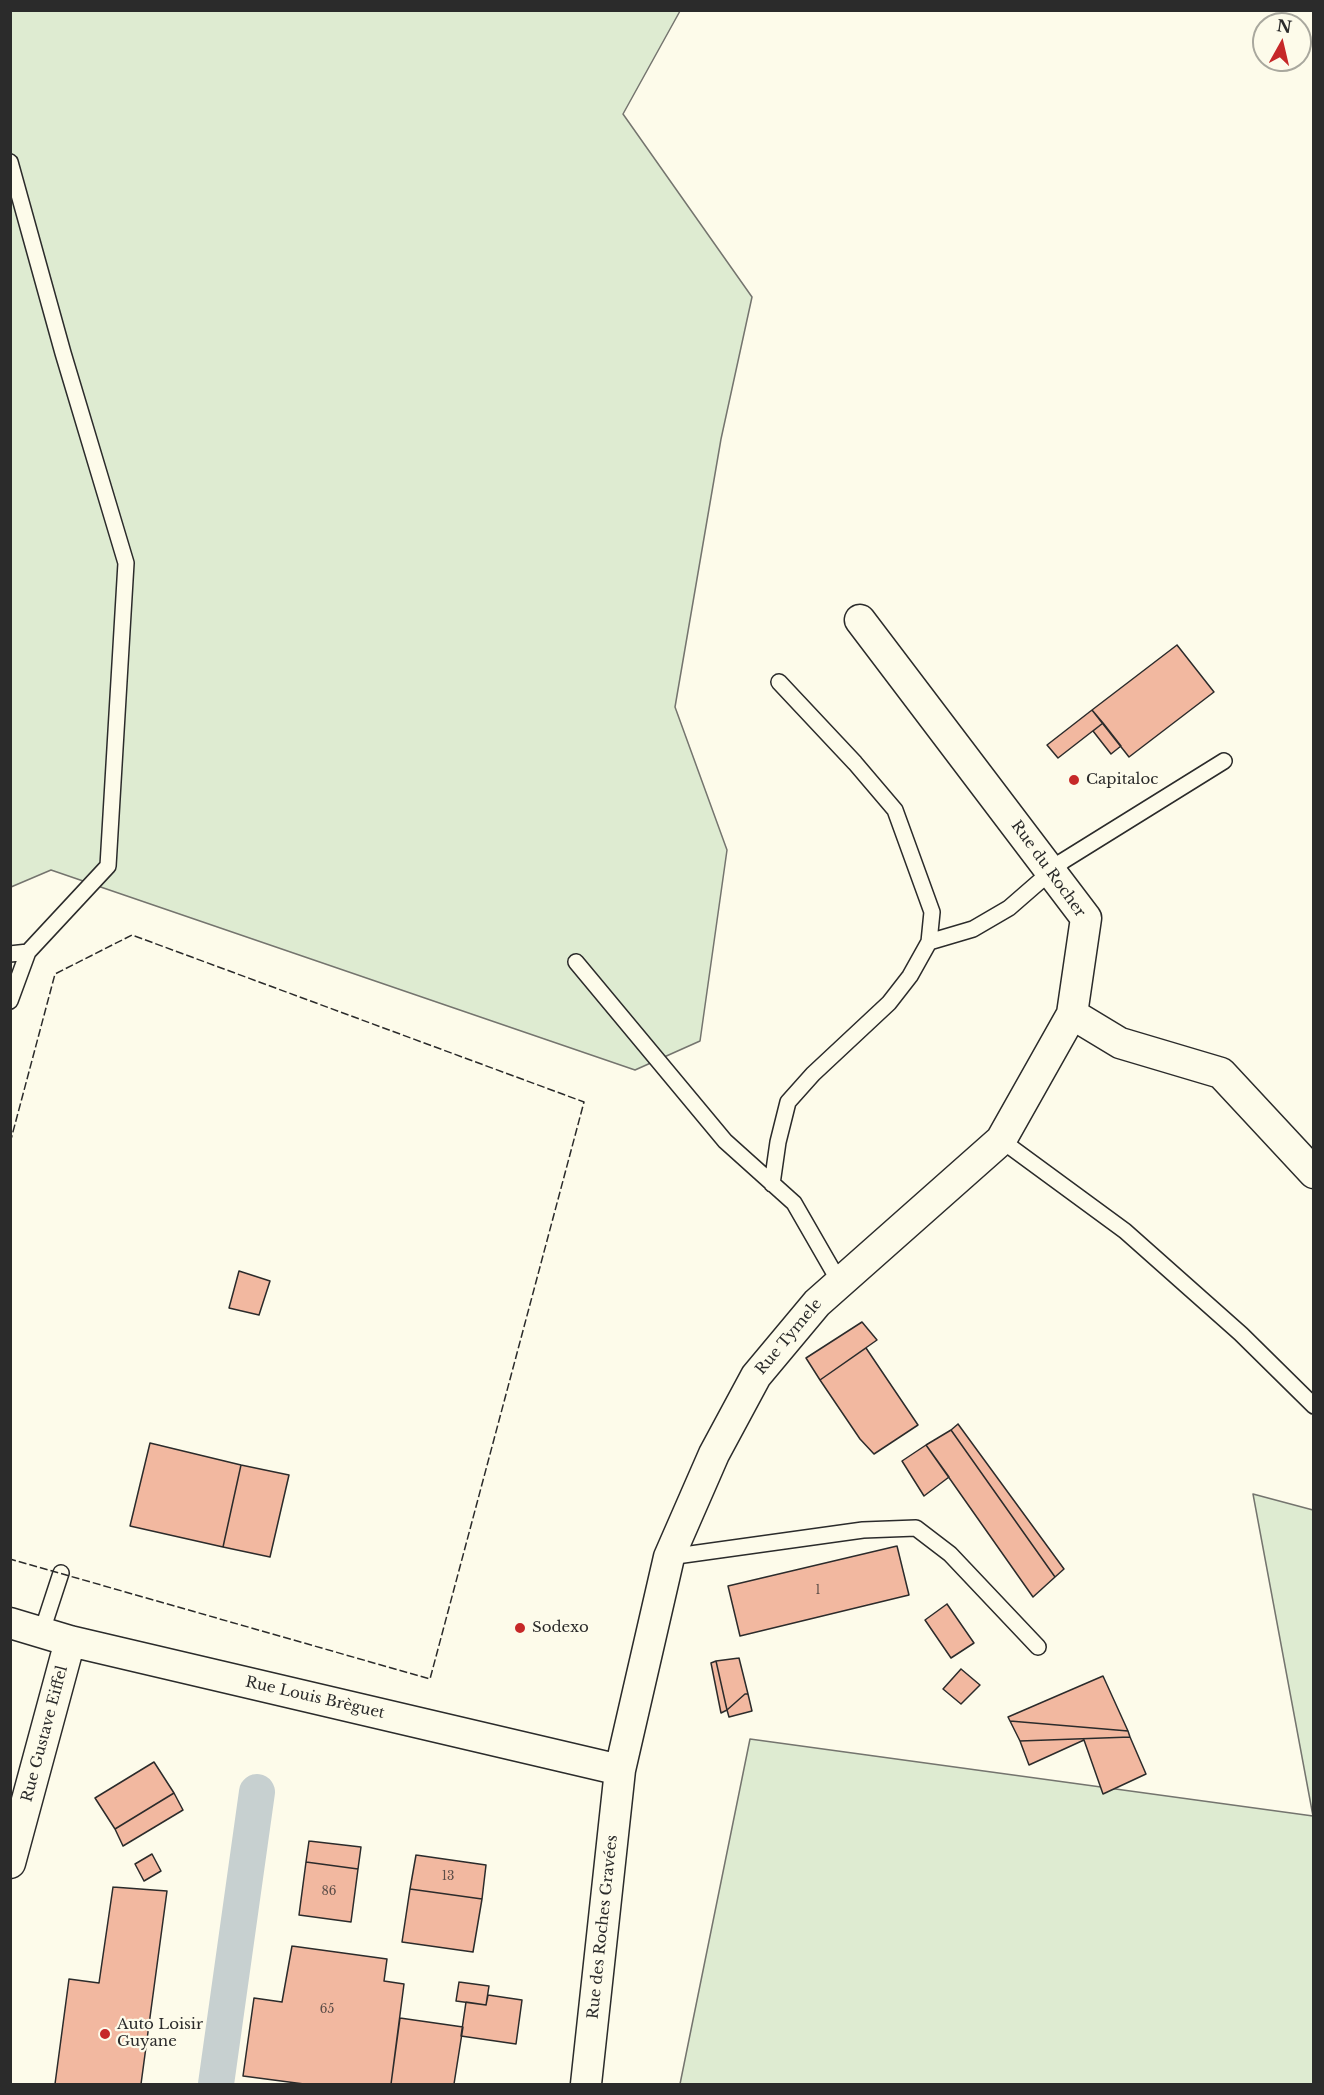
<!DOCTYPE html>
<html>
<head>
<meta charset="utf-8">
<style>
	body { margin:0 }
	#map { position:relative; width:1324px; height:2095px; overflow:hidden; background:#fdfbea; font-family:"Libre Baskerville",serif }
	canvas { display:block }
	.frame { position:absolute; inset:0; border:12px solid #2b2b2b; pointer-events:none }
	.north { position:absolute; left:1252px; top:12px; width:60px; height:60px; box-sizing:border-box; background:#fdfbea; border:2px solid #a9a89e; border-radius:50%; rotate:8deg; font-size:16px; font-weight:700; line-height:24px; text-align:center; color:#2b2b2b }
	.north::after { content:''; display:block; margin:auto; width:21px; height:27px; background:#c62828; clip-path:polygon(50% 0,100% 100%,50% 72%,0 100%) }
</style>
</head>
<body>
<div id="map">
<canvas width="1324" height="2095"></canvas>
<div class="frame"></div>
<div class="north">N</div>
</div>
<script>
const context = document.querySelector('canvas').getContext('2d');
context.lineJoin = 'round';
function paint(path, color) {
  context.fillStyle = color;
  context.fill(path, 'evenodd');
}
function poly(rows) {
  const path = new Path2D();
  for (const r of rows) {
    path.moveTo(r[0], r[1]);
    for (let i = 2; i < r.length; i += 2) path.lineTo(r[i], r[i + 1]);
  }
  return path;
}
function stroke(path, color, width, dash) {
  context.strokeStyle = color;
  context.lineWidth = width;
  context.lineCap = dash ? 'butt' : 'round';
  context.setLineDash(dash || []);
  context.stroke(path);
}
function drawText(font, color, halo, rows, align = 'center') {
  context.font = font + ' "Libre Baskerville",serif';
  context.lineWidth = 4.5;
  context.setLineDash([]);
  context.textBaseline = 'middle';
  context.strokeStyle = halo;
  context.fillStyle = color;
  for (const [text, x, y, turn = 0] of rows) {
    context.save();
    context.translate(x, y);
    context.rotate((+turn || 0) * Math.PI / 180);
    context.textAlign = isNaN(turn) ? turn : align;
    if (halo) context.strokeText(text, 0, 0);
    context.fillText(text, 0, 0);
    context.restore();
  }
}
const green = poly([
	[11,11,680,11,623,114,752,297,721,439,675,707,727,850,700,1041,635,1070,51,870,11,887,11,11],
	[1253,1494,1313,1510,1313,2084,680,2084,750,1739,1313,1816,1253,1494]
]);
paint(green, '#deebd1');
stroke(green, '#74746e', 1.5);
stroke(poly([
	[216,2084,257,1792]
]), '#c7d0d0', 36);
const building = poly([
	[1177,645,1214,692,1129,757,1092,710,1177,645],
	[1092,710,1103,723,1058,758,1047,745,1092,710],
	[1103,723,1121,746,1111,754,1093,731,1103,723],
	[239,1271,270,1281,259,1315,229,1308,239,1271],
	[862,1322,877,1340,820,1380,806,1358,862,1322],
	[866,1348,918,1425,874,1454,860,1439,820,1380,866,1348],
	[958,1424,1064,1569,1055,1577,951,1430,958,1424],
	[951,1430,1055,1577,1033,1597,926,1445,951,1430],
	[150,1443,241,1465,223,1547,130,1526,150,1443],
	[926,1445,949,1477,924,1496,902,1461,926,1445],
	[241,1465,289,1475,270,1557,223,1547,241,1465],
	[897,1546,909,1595,740,1636,728,1586,897,1546],
	[947,1604,974,1643,951,1658,925,1620,947,1604],
	[739,1658,748,1694,745,1694,727,1710,716,1661,739,1658],
	[716,1661,727,1710,721,1713,711,1663,716,1661],
	[961,1669,980,1685,961,1704,943,1689,961,1669],
	[1103,1676,1128,1731,1010,1721,1008,1717,1103,1676],
	[745,1694,748,1694,752,1711,729,1717,727,1710,745,1694],
	[1010,1721,1128,1731,1130,1737,1020,1741,1010,1721],
	[1130,1737,1146,1774,1103,1794,1084,1740,1029,1765,1020,1741,1130,1737],
	[154,1762,174,1793,115,1829,95,1798,154,1762],
	[174,1793,183,1810,123,1846,115,1829,174,1793],
	[309,1841,361,1847,358,1869,306,1862,309,1841],
	[152,1854,161,1871,144,1881,135,1864,152,1854],
	[416,1855,486,1865,482,1899,410,1889,416,1855],
	[306,1862,358,1869,351,1922,299,1915,306,1862],
	[113,1887,167,1891,141,2084,55,2084,69,1979,99,1983,113,1887],
	[410,1889,482,1899,473,1952,402,1942,410,1889],
	[292,1946,387,1959,384,1981,404,1984,391,2084,304,2084,243,2076,254,1998,282,2002,292,1946],
	[459,1982,489,1986,486,2005,456,2001,459,1982],
	[488,1995,522,2000,516,2044,461,2036,466,2002,486,2005,488,1995],
	[400,2018,463,2027,454,2084,391,2084,400,2018]
]);
paint(building, '#f2b8a0');
stroke(building, '#2b2b2b', 1.5);
const service = poly([
	[10,162,63,353,126,563,108,866,28,952,10,954],
	[929,942,973,929,1009,908,1063,861,1224,761],
	[576,962,725,1141,794,1203,840,1283],
	[10,1001,28,952],
	[1001,1140,1125,1231,1241,1334,1314,1406],
	[772,1184,778,1142,788,1102,813,1074,889,1003,910,976,929,942,932,912,895,810,855,763,779,682],
	[669,1557,863,1530,916,1528,950,1554,1038,1647],
	[42,1631,61,1573]
]);
const minor = poly([
	[860,620,1086,918,1072,1014,1120,1043,1221,1073,1314,1173],
	[10,1623,70,1641,620,1770],
	[10,1863,70,1641],
	[586,2084,620,1770,669,1557,714,1454,756,1376,817,1303,1001,1140,1072,1014]
]);
stroke(service, '#2b2b2b', 18);
stroke(minor, '#2b2b2b', 33);
stroke(service, '#fdfbea', 15);
stroke(minor, '#fdfbea', 30);
stroke(poly([
	[10,1143,55,974,132,935,584,1102,430,1679,10,1559]
]), '#2b2b2b', 1.5, [8, 3]);
for (const [x, y, r, color] of [
	[1074,780,6,"#c62828"],
	[520,1628,6,"#c62828"],
	[105,2034,6,"#c62828"]
]) {
  const dot = new Path2D();
  dot.arc(x, y, r, 0, 2 * Math.PI);
  context.fillStyle = color;
  context.fill(dot);
  stroke(dot, '#fdfbea', 2);
}
drawText('12px', '#5d4e48', null, [
	["1",818,1591],
	["13",448,1877],
	["86",329,1892],
	["65",327,2010]
]);
drawText('15px', '#2b2b2b', '#fdfbea', [
	["Capitaloc",1086,780],
	["Sodexo",532,1628],
	["Auto Loisir",117,2025],
	["Guyane",117,2042]
], 'left');
drawText('15px', '#2b2b2b', '#fdfbea', [
	["Rue du Rocher",1048,869,54],
	["Rue Tymele",789,1337,-50],
	["Rue Louis Brèguet",315,1698,13],
	["Rue Gustave Eiffel",45,1734,-75],
	["Rue des Roches Gravées",603,1927,-84]
]);
</script>
</body>
</html>
